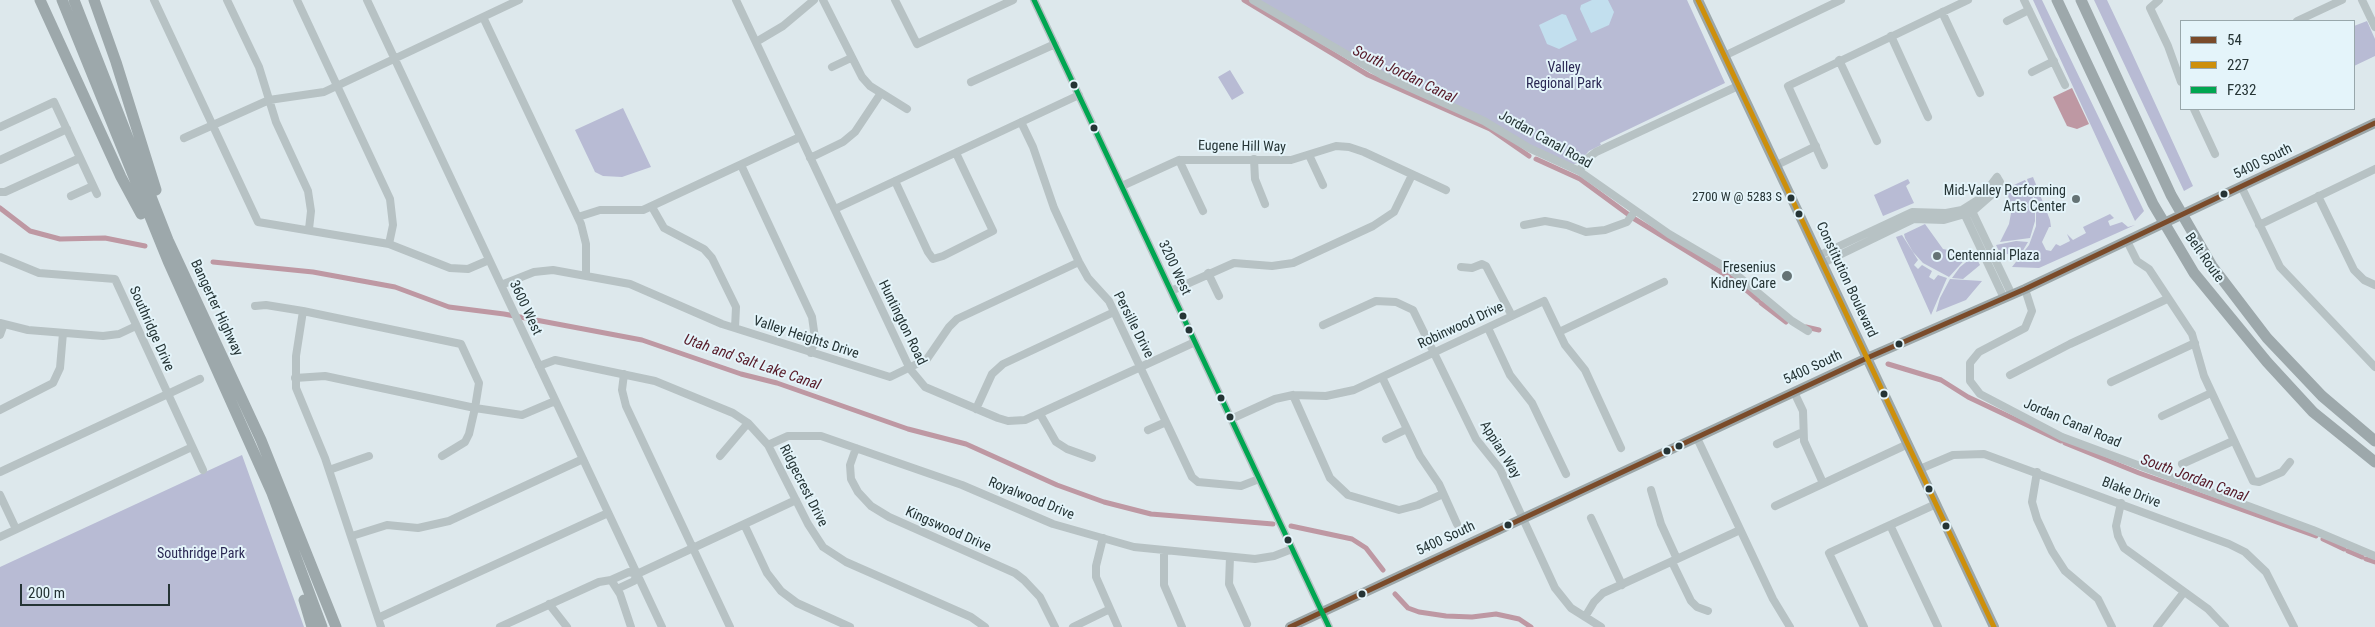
<!DOCTYPE html>
<html>
<head>
<meta charset="utf-8">
<style>
	body { margin:0 }
	#map { position:relative; width:2375px; height:627px; overflow:hidden; background:#dde8ec; font-family:"Roboto Condensed",sans-serif }
	canvas { display:block }
	.legend { position:absolute; left:2180px; top:20px; width:175px; height:90px; box-sizing:border-box; background:#e4f4fa; border:1px solid #98a7ab; margin:0; padding:6px 9px; list-style:none; font-size:15px; color:#253435 }
	.legend li { display:flex; align-items:center; gap:10px; height:25px }
	.legend b { width:25px; border:1px solid #98a7ab }
	.scale { position:absolute; left:20px; top:584px; width:150px; height:22px; box-sizing:border-box; border:2px solid #253435; border-top:0; padding-left:6px; font-size:15px; line-height:18px; white-space:nowrap; color:#253435; -webkit-text-stroke:4px #e4f4fa; paint-order:stroke }
</style>
</head>
<body>
<div id="map">
<canvas width="2375" height="627"></canvas>
<ul class="legend">
<li><b style="height:6px;background:#7a4b2a"></b>54</li>
<li><b style="height:6px;background:#cd8f0b"></b>227</li>
<li><b style="height:6px;background:#00a651"></b>F232</li>
</ul>
<div class="scale">200 m</div>
</div>
<script>
const context = document.querySelector('canvas').getContext('2d');
context.lineJoin = 'round';
function paint(path, color) {
  context.fillStyle = color;
  context.fill(path, 'evenodd');
}
function poly(rows) {
  const path = new Path2D();
  for (const r of rows) {
    path.moveTo(r[0], r[1]);
    for (let i = 2; i < r.length; i += 2) path.lineTo(r[i], r[i + 1]);
  }
  return path;
}
function stroke(path, color, width, dash) {
  context.strokeStyle = color;
  context.lineWidth = width;
  context.lineCap = dash ? 'butt' : 'round';
  context.setLineDash(dash || []);
  context.stroke(path);
}
function drawText(font, color, halo, rows, align = 'center') {
  context.font = font + ' "Roboto Condensed",sans-serif';
  context.lineWidth = 4;
  context.setLineDash([]);
  context.textBaseline = 'middle';
  context.strokeStyle = halo;
  context.fillStyle = color;
  for (const [text, x, y, turn = 0] of rows) {
    context.save();
    context.translate(x, y);
    context.rotate((+turn || 0) * Math.PI / 180);
    context.textAlign = isNaN(turn) ? turn : align;
    if (halo) context.strokeText(text, 0, 0);
    context.fillText(text, 0, 0);
    context.restore();
  }
}
paint(poly([
	[1259,0,1687,0,1725,83,1600,143,1601,145,1589,151,1578,163,1570,165,1383,72],
	[2033,0,2042,0,2144,211,2135,221],
	[2094,0,2107,0,2126,40,2193,186,2184,191],
	[2367,21,2375,39,2375,56,2354,66,2354,26],
	[1230,70,1244,93,1232,100,1218,77],
	[623,108,651,167,622,177,603,176,595,172,575,130],
	[2033,177,2050,220,2051,227,2049,227,2042,242,2046,250,2051,251,2056,244,2060,246,2070,241,2067,234,2073,240,2086,233,2083,227,2110,214,2114,218,2108,221,2110,226,2122,222,2128,227,2135,225,2039,268,2012,267,2029,245,2036,226,2036,203,2027,179],
	[1908,179,1910,183,1906,186,1914,203,1883,216,1874,195],
	[2025,180,2031,191,2035,206,2035,221,2030,238,2000,242,2009,224,2011,213,2010,201,2005,189],
	[1925,224,1943,249,1970,254,1949,277,1923,263,1913,252,1905,238,1904,234],
	[1902,235,1918,260,1914,265,1918,269,1922,265,1932,271,1929,277,1934,280,1938,275,1947,278,1931,315,1896,237],
	[2016,241,2028,242,2022,252,2001,255,1996,245],
	[1975,255,1980,265,1963,279,1952,278,1960,267],
	[1950,279,1982,281,1966,300,1936,312,1940,298],
	[242,455,304,627,0,627,0,567]
]), '#b8bbd4');
paint(poly([
	[1592,0,1608,0,1614,12,1609,25,1591,33,1580,9,1581,5],
	[1562,14,1566,15,1577,40,1559,49,1547,44,1539,25]
]), '#c2dfee');
paint(poly([
	[2072,88,2089,124,2077,129,2067,126,2053,97]
]), '#be98a3');
stroke(poly([
	[1244,0,1368,75,1490,129,1529,156],
	[1536,159,1580,179,1629,215],
	[0,208,30,231,60,239,105,238,145,246],
	[1633,218,1734,280],
	[213,262,313,272,395,287,449,307,504,314,642,340,741,374,777,383,908,429,966,444,1057,485,1104,502,1151,514,1273,524],
	[1737,282,1758,300],
	[1761,303,1786,322],
	[1806,327,1819,330],
	[1888,364,1941,380,1968,397,2061,441],
	[2065,443,2139,473,2316,536],
	[1291,526,1352,539,1366,548,1383,570],
	[2323,539,2344,549],
	[2348,551,2362,557],
	[2366,559,2375,562],
	[1395,594,1408,608,1419,612,1446,616,1472,617,1496,614,1519,619,1531,627]
]), '#be98a3', 5);
stroke(poly([
	[154,0,258,222,389,244,450,268,468,269,489,260],
	[227,0,259,67,276,122,308,191,311,211,309,229],
	[297,0,390,199,393,225,389,244],
	[367,0,662,627],
	[736,0,910,369,925,387,998,418,1008,421,1025,420,1195,342],
	[823,0,862,77,870,86,907,109],
	[895,0,917,44,1013,0],
	[1034,0,1329,627],
	[1253,0,1382,75,1484,121,1529,148,1579,171,1669,234,1732,271,1792,321,1808,331],
	[2024,0,2065,85],
	[2159,0,2150,8,2168,46,2181,82],
	[2362,0,2375,27],
	[1942,12,1980,93],
	[483,17,581,224,586,244,586,275],
	[2007,21,2029,10],
	[2297,21,2342,0],
	[1891,36,1928,117],
	[756,42,783,26,814,0],
	[1724,56,1841,0],
	[1839,60,1877,141],
	[832,67,851,58],
	[2032,72,2054,61],
	[971,82,1055,44],
	[2194,109,2215,154],
	[1021,122,1033,147,1054,208,1079,262,1088,278,1109,301,1192,477,1198,482,1241,486,1259,479],
	[0,127,54,102,97,194],
	[184,138,269,100,324,92,519,0],
	[1309,155,1323,185],
	[810,158,843,142,855,132,881,93],
	[1254,159,1255,179,1265,204],
	[0,160,67,129],
	[1179,160,1203,211],
	[741,165,812,317,815,338,811,353],
	[1777,165,1816,146],
	[1824,165,1788,86,1968,0],
	[1579,171,1587,159,1596,152,1738,86],
	[895,181,928,252,933,259,943,256,993,231,956,153],
	[1122,186,1179,160,1291,160,1336,146,1349,147,1364,152,1446,190],
	[2242,188,2280,267,2375,367],
	[0,192,5,192,80,158],
	[71,196,93,186],
	[2318,196,2354,270,2364,280,2375,285],
	[652,207,664,228,704,249,712,258,736,307,735,328],
	[835,209,1079,95],
	[1971,209,2012,295],
	[1963,211,2004,298],
	[578,217,600,210,643,210,800,137],
	[1524,225,1545,221,1567,225,1586,232,1605,230,1627,222,1635,211],
	[2259,225,2375,169],
	[2127,241,2137,261,2149,269,2192,334,2204,376,2253,481,2259,482,2282,472,2290,462],
	[1820,255,1912,212,1946,213,1962,210,1981,198,1997,177],
	[0,257,39,273,115,279,203,470],
	[1823,263,1914,219,1944,220,1972,212,1996,191,2000,182,1997,177],
	[1461,267,1472,268,1482,264,1486,266,1512,316],
	[1208,273,1219,296],
	[501,285,534,272,553,270,630,284,722,324,890,377,927,359,949,327,957,319,1079,262],
	[2025,289,2032,311,2025,328,1979,352,1970,363,1970,381,1980,394,2062,437,2313,530,2375,556],
	[1171,291,1234,263,1272,266,1293,263,1373,226,1394,212,1412,175],
	[255,306,266,305,303,311,461,344,479,383,475,408,469,434,465,442,442,456],
	[303,311,296,356,296,388,325,458,381,627],
	[0,323,28,330,103,336,119,334,136,326],
	[1323,325,1376,301,1396,302,1413,310,1476,439,1500,469,1555,588,1571,608,1601,627],
	[1488,328,1510,375,1532,403,1566,474],
	[1559,332,1664,282],
	[0,335,4,324],
	[539,366,555,360,655,381,733,413,748,423,768,445,808,524,823,547,846,562,971,617,985,627],
	[624,374,622,390,626,406,730,627],
	[2010,375,2070,344,2167,299],
	[1382,377,1420,456,1439,484,1457,524],
	[295,378,325,376,475,408,522,415,555,401],
	[2111,382,2195,343],
	[1794,392,1803,411,1804,441,1823,483],
	[1293,395,1330,478,1348,495,1399,510,1418,505,1443,494],
	[976,409,992,374,1003,364,1114,312],
	[0,410,53,383,60,368,63,333],
	[1040,414,1056,442,1067,449,1092,458],
	[2162,416,2211,393],
	[1231,419,1275,399,1293,395,1326,396,1354,390,1544,301,1565,345,1585,370,1621,448],
	[1148,430,1166,422],
	[1697,438,1773,599,1790,627],
	[1386,439,1407,429],
	[1777,444,1803,432],
	[768,445,788,436,821,436,962,485,1053,524,1134,547,1255,559,1274,556,1292,549],
	[856,448,850,465,851,479,858,492,871,506,889,517,1015,573,1024,580,1040,597,1055,627],
	[720,456,748,423],
	[2182,464,2233,441],
	[1920,469,1953,455,1984,454,2229,544,2245,552,2266,572,2294,627],
	[329,470,369,456],
	[0,472,200,379],
	[2037,472,2032,502,2037,519,2052,551,2065,571,2098,599,2112,627],
	[1651,490,1661,524,1677,559],
	[0,495,16,529],
	[2121,503,2116,526,2118,536,2124,548,2208,609,2225,627],
	[1775,506,1908,444],
	[1591,518,1622,585],
	[744,524,767,573,781,591,797,603,850,627],
	[1890,525,1938,627],
	[352,536,387,525,418,528,449,521,583,459],
	[0,537,192,447],
	[1103,538,1096,566,1096,577,1118,627],
	[1164,551,1164,585,1182,627],
	[1230,557,1229,584,1247,624],
	[1672,562,1691,601,1697,607,1708,611],
	[637,574,796,500],
	[611,580,629,572,637,574],
	[617,589,634,581,637,574],
	[549,604,567,627],
	[1585,617,1594,602,1603,593,1740,530],
	[378,618,608,513],
	[500,627,599,582,611,580,620,594,631,627],
	[1073,627,1110,609],
	[1864,627,1829,553,1936,504],
	[2157,627,2184,592]
]), '#b7c2c4', 8);
stroke(poly([
	[1698,0,1994,627],
	[1290,627,1867,358,2025,289,2375,123]
]), '#9ca7a9', 10);
stroke(poly([
	[40,0,121,177,141,214],
	[62,0,168,261,272,493,322,627],
	[74,0,168,240,261,440,336,627],
	[94,0,116,62,156,190],
	[2057,0,2153,204,2194,273,2267,362,2313,412,2375,462],
	[2081,0,2171,195,2212,266,2267,338,2322,396,2375,441],
	[304,600,312,627]
]), '#9da8ab', 11);
stroke(poly([
	[1290,627,1867,358,2025,289,2375,123]
]), '#7a4b2a', 5);
stroke(poly([
	[1698,0,1994,627]
]), '#cd8f0b', 5);
stroke(poly([
	[1034,0,1329,627]
]), '#00a651', 5);
for (const [x, y, r, color] of [
	[1074,85,4.5,"#253435"],
	[1094,128,4.5,"#253435"],
	[2224,194,4.5,"#253435"],
	[1791,198,4.5,"#253435"],
	[2076,199,5,"#657375"],
	[1799,214,4.5,"#253435"],
	[1937,256,5,"#657375"],
	[1787,276,6,"#657375"],
	[1183,316,4.5,"#253435"],
	[1189,330,4.5,"#253435"],
	[1899,344,4.5,"#253435"],
	[1884,394,4.5,"#253435"],
	[1221,398,4.5,"#253435"],
	[1230,417,4.5,"#253435"],
	[1679,446,4.5,"#253435"],
	[1667,451,4.5,"#253435"],
	[1929,489,4.5,"#253435"],
	[1508,525,4.5,"#253435"],
	[1946,526,4.5,"#253435"],
	[1288,540,4.5,"#253435"],
	[1362,594,4.5,"#253435"]
]) {
  const dot = new Path2D();
  dot.arc(x, y, r, 0, 2 * Math.PI);
  context.fillStyle = color;
  context.fill(dot);
  stroke(dot, '#e4f4fa', 2);
}
drawText('13px', '#253435', '#e4f4fa', [
	["2700 W @ 5283 S",1782,198]
], 'right');
drawText('14px', '#2b2854', '#e4f4fa', [
	["Valley",1564,68],
	["Regional Park",1564,84],
	["Southridge Park",201,554]
]);
drawText('14px', '#253435', '#e4f4fa', [
	["Jordan Canal Road",1545,140,29],
	["Eugene Hill Way",1242,147,1],
	["5400 South",2263,162,-26],
	["Belt Route",2204,258,55],
	["3200 West",1174,268,65],
	["Constitution Boulevard",1846,280,65],
	["Bangerter Highway",216,308,65],
	["3600 West",525,308,65],
	["Huntington Road",902,323,64],
	["Persille Drive",1133,325,63],
	["Robinwood Drive",1461,326,-25],
	["Southridge Drive",151,329,66],
	["Valley Heights Drive",806,338,18],
	["5400 South",1813,368,-25],
	["Jordan Canal Road",2072,424,23],
	["Appian Way",1500,450,58],
	["Ridgecrest Drive",803,486,63],
	["Blake Drive",2131,493,21],
	["Royalwood Drive",1031,499,22],
	["Kingswood Drive",948,530,24],
	["5400 South",1446,539,-25]
]);
drawText('14px', '#253435', '#e4f4fa', [
	["Mid-Valley Performing",2066,191],
	["Arts Center",2066,207],
	["Centennial Plaza",1947,256,"left"],
	["Fresenius",1776,268],
	["Kidney Care",1776,284]
], 'right');
drawText('italic 15px', '#571a28', '#e4f4fa', [
	["South Jordan Canal",1404,75,26],
	["Utah and Salt Lake Canal",752,363,19],
	["South Jordan Canal",2194,479,20]
]);
</script>
</body>
</html>
